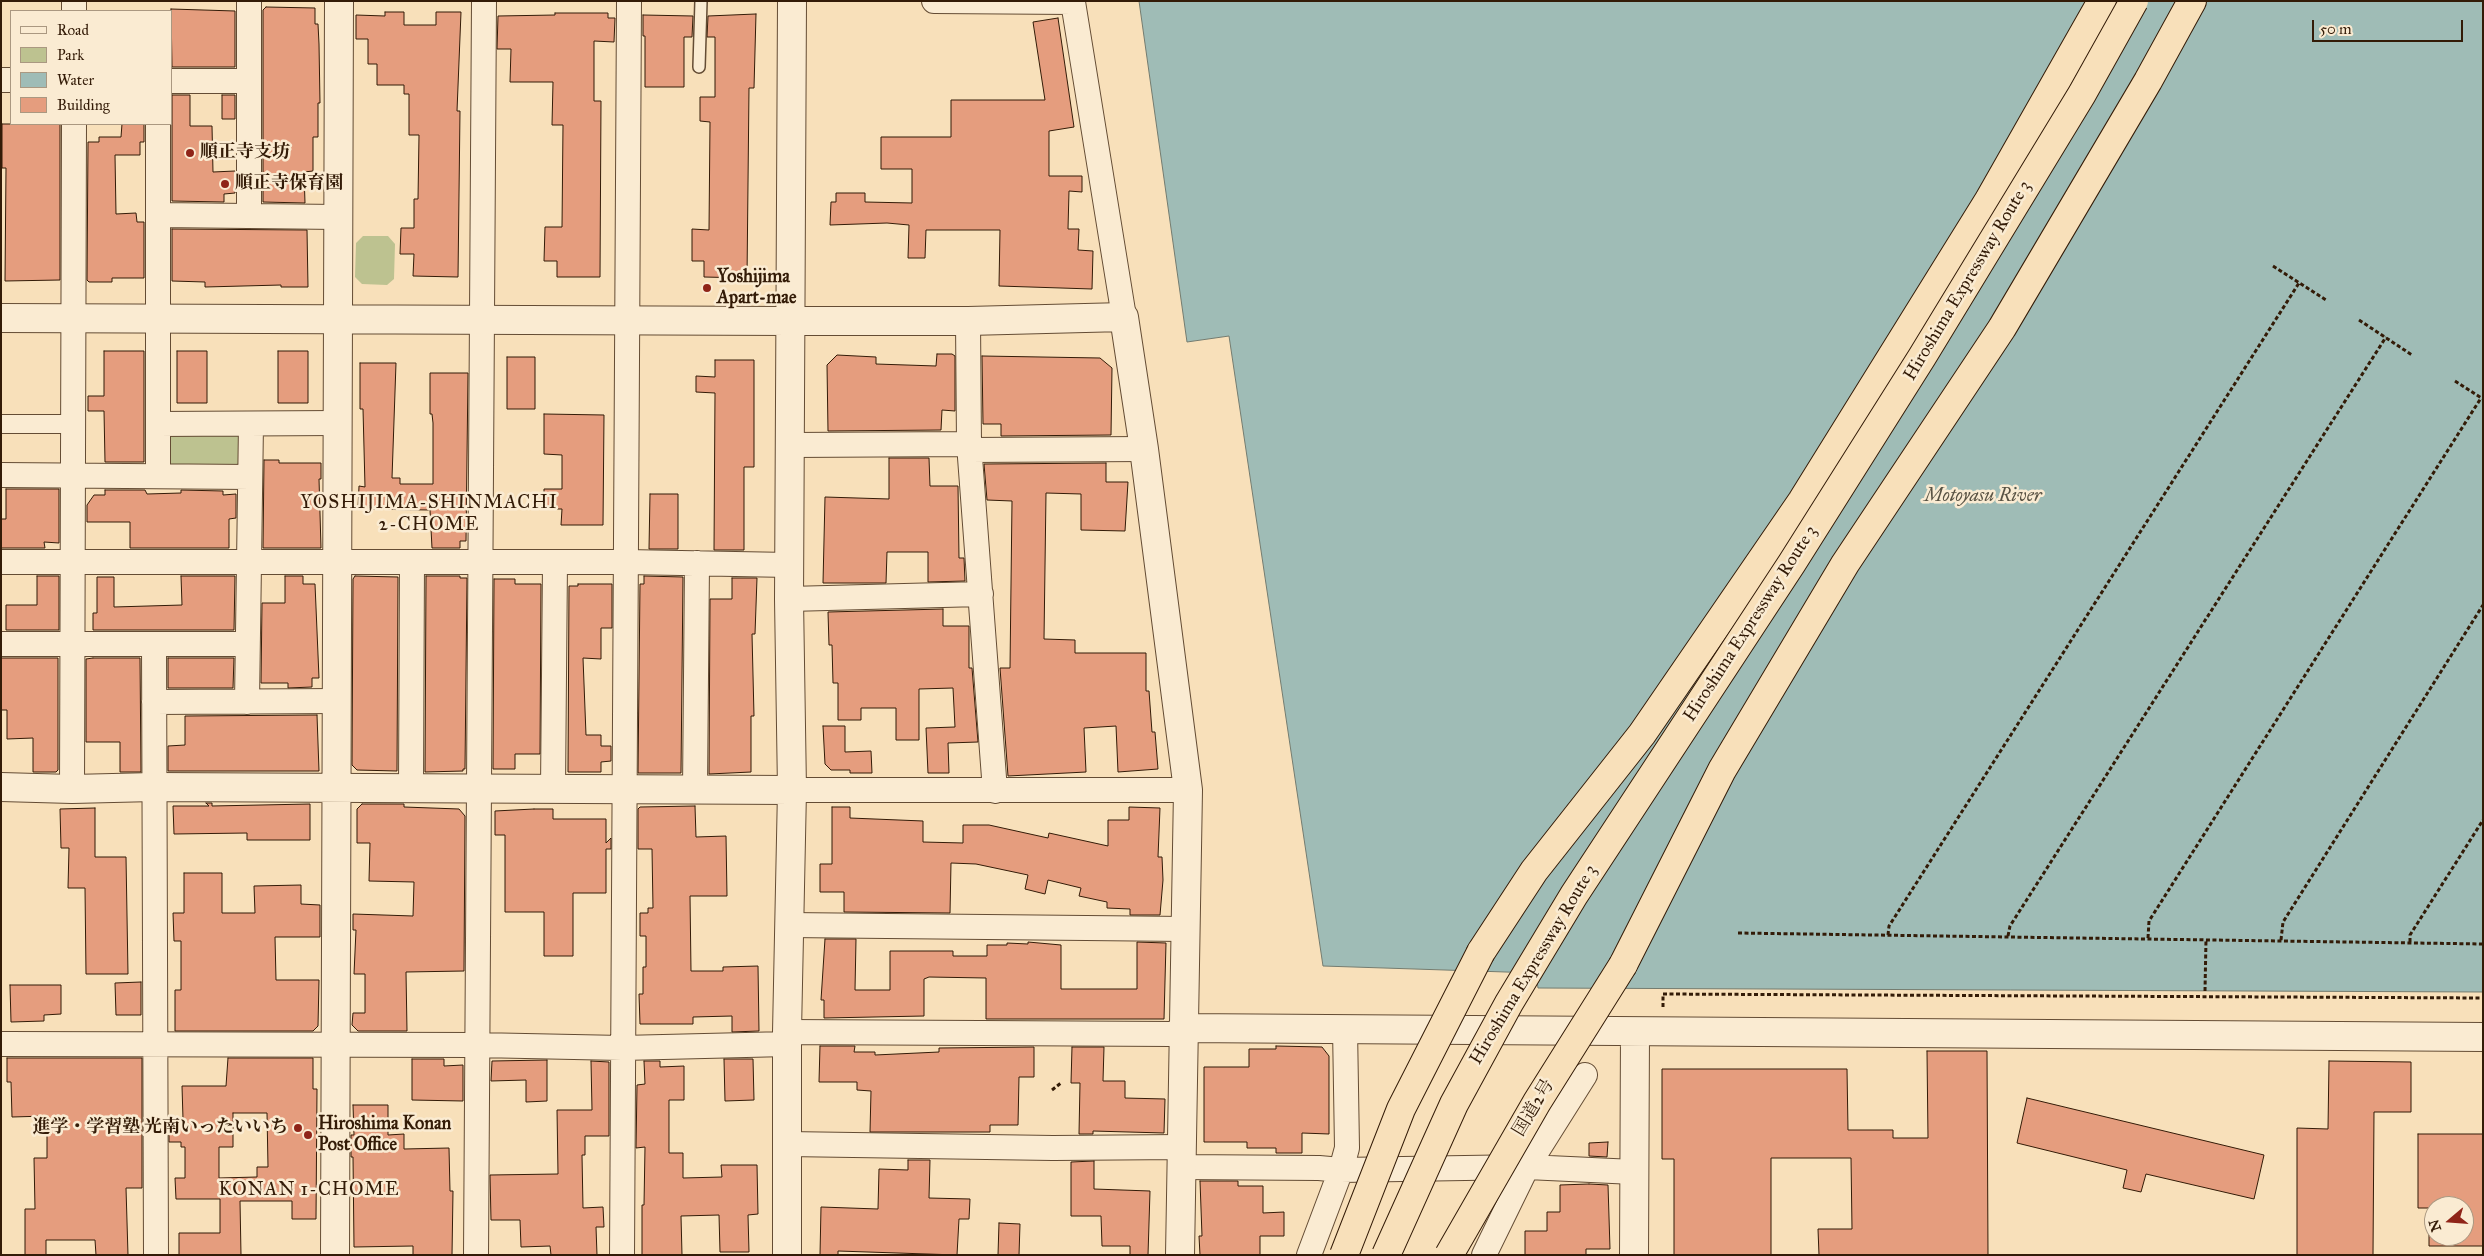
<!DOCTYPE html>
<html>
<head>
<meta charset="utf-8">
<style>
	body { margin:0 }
	#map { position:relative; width:2484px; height:1256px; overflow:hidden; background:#f8e0ba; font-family:"IM FELL Great Primer",serif }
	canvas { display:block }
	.frame { position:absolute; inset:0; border:2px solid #331b07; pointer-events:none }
	.legend { position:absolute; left:10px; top:10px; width:162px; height:115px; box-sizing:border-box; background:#faebd2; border:1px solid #aa9881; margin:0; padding:6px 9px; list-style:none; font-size:15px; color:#331b07 }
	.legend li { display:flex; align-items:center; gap:10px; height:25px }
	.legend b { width:25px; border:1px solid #aa9881 }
	.north { position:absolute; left:2424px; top:1196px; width:50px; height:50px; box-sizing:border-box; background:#faebd2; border:1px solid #aa9881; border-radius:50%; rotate:252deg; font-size:14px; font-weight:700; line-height:20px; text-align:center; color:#331b07 }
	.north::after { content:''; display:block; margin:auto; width:18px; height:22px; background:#8f2418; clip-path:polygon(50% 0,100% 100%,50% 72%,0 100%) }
	.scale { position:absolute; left:2312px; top:20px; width:151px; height:22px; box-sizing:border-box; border:2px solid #331b07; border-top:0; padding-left:6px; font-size:15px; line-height:18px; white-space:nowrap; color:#331b07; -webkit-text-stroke:4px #faebd2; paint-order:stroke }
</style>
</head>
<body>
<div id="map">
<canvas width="2484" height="1256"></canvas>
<div class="frame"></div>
<ul class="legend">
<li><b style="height:6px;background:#faebd2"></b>Road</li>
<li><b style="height:14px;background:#bdc290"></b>Park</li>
<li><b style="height:14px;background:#9fbcb6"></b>Water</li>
<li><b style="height:14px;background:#e59d7e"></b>Building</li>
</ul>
<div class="north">N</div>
<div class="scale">50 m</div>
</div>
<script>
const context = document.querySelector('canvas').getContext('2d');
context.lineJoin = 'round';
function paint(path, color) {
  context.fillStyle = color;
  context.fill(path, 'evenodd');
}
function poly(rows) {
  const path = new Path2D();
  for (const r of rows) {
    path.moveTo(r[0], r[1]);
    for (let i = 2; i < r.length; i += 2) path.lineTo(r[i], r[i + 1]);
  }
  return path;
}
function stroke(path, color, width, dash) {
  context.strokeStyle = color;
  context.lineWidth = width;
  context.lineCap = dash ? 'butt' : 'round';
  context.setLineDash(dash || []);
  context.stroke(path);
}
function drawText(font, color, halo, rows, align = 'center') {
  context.font = font + ' "IM FELL Great Primer","Noto Serif JP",serif';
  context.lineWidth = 5;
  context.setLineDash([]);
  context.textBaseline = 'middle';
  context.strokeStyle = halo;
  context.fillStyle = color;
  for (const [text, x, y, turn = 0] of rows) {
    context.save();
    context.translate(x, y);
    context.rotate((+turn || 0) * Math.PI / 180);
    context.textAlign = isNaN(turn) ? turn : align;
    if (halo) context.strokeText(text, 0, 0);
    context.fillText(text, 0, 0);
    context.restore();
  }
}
paint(poly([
	[363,236,388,236,395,244,394,279,387,285,362,284,355,277,356,243],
	[231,428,240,437,241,464,231,472,171,474,165,435]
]), '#bdc290');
const water = poly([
	[1139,1,2483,1,2483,992,1538,988,1536,973,1323,966,1229,336,1187,342,1139,1]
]);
paint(water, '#9fbcb6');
stroke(water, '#747c70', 1);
const building = poly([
	[266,7,315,8,315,24,318,24,319,44,320,103,318,103,318,137,313,137,313,171,304,172,305,203,263,202,263,10,266,7],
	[171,9,235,11,235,67,172,67,171,9],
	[385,12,404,12,404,25,436,25,436,12,461,12,457,111,460,111,458,277,413,276,414,254,400,254,401,228,414,228,414,199,418,199,419,135,409,135,409,94,404,94,404,85,377,85,377,64,368,64,368,39,356,39,356,15,385,16,385,12],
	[555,13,608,13,608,18,615,18,614,42,594,41,594,101,601,101,600,277,557,277,557,261,544,261,545,227,562,227,563,125,552,125,553,82,510,82,511,49,497,49,498,16,555,15,555,13],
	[756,14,754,88,749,88,747,278,704,277,704,261,692,261,692,229,709,230,710,122,700,121,700,97,715,97,715,37,707,37,708,16,756,14],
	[643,15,693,16,692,37,684,37,684,87,645,87,645,36,643,36,643,15],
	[1058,18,1074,127,1049,131,1049,176,1082,176,1082,192,1069,191,1068,229,1079,229,1078,250,1093,251,1092,289,999,286,1000,230,926,230,925,258,908,258,909,225,887,223,830,225,831,202,836,202,836,193,865,193,865,202,912,203,912,169,881,169,881,137,951,137,951,100,1045,100,1033,22,1058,18],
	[172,95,190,95,190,126,212,126,213,172,235,171,235,193,224,194,224,202,172,201,172,95],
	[222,95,235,95,235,119,222,119,222,95],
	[2,124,60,124,60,280,5,281,6,168,2,168,2,124],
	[122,124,144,124,144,142,140,142,140,155,115,155,116,214,136,213,137,222,144,222,144,278,112,278,112,282,89,282,87,280,88,142,99,142,99,137,121,137,122,124],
	[172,229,307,230,308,287,281,287,281,285,205,287,205,282,172,281,172,229],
	[104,351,144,351,144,462,105,462,104,411,88,411,88,396,104,396,104,351],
	[177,351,207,351,207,403,177,403,177,351],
	[278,351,308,351,308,403,278,403,278,351],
	[937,354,952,354,955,356,955,411,942,410,941,430,828,431,827,365,837,355,876,357,876,364,936,366,937,354],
	[982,356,1100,358,1112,368,1111,435,1001,436,1001,424,983,424,982,356],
	[507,357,535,357,535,409,507,409,507,357],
	[715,360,754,360,754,467,744,467,744,550,714,550,715,393,696,392,696,376,715,377,715,360],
	[360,363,396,363,392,478,400,478,400,484,433,484,433,423,432,414,430,414,430,373,468,373,466,541,460,541,460,548,432,548,430,510,358,509,359,486,365,487,363,409,360,409,360,363],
	[544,414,604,415,603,525,561,525,562,509,544,509,544,489,562,489,562,455,544,454,544,414],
	[889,458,929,458,930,486,958,486,959,558,964,558,965,581,928,582,928,552,887,552,886,583,823,583,825,497,889,499,889,458],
	[264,460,279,460,279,463,321,463,321,479,319,479,321,548,263,548,264,460],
	[1106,463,1106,482,1128,482,1125,531,1081,530,1081,494,1046,493,1044,639,1075,640,1075,653,1146,653,1146,691,1149,691,1152,732,1155,732,1158,769,1118,772,1116,726,1084,728,1086,772,1008,776,1000,668,1010,668,1012,501,987,500,984,464,1106,463],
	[6,489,59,489,59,543,44,542,45,548,1,548,1,519,6,519,6,489],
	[105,490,145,490,147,494,181,493,181,490,223,491,223,495,236,494,236,518,229,519,229,548,130,548,130,522,87,522,87,505,94,495,105,495,105,490],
	[650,494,678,494,678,549,649,549,650,494],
	[37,576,59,576,59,630,6,630,6,605,37,605,37,576],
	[181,576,235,576,234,630,93,630,93,613,97,613,97,577,114,577,114,607,182,605,181,576],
	[285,576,303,576,303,584,315,584,319,678,312,678,312,687,288,688,288,683,261,683,262,603,285,603,285,576],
	[355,576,398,577,397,771,357,770,352,765,353,579,355,576],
	[426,576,460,576,460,578,467,578,465,769,463,769,463,771,425,772,426,576],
	[644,576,683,577,681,773,638,773,640,584,644,584,644,576],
	[732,578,757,578,755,634,752,634,754,716,751,716,751,772,709,774,710,599,732,599,732,578],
	[494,579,515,579,515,584,541,584,541,586,540,754,515,754,515,769,493,769,494,579],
	[578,584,612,584,612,628,601,628,601,659,583,658,586,735,601,735,601,746,611,746,611,761,601,762,601,772,568,772,569,586,578,586,578,584],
	[943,609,943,626,969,626,969,668,972,668,978,742,948,743,949,773,928,773,926,728,955,727,953,688,919,689,919,740,896,740,896,708,861,708,861,720,838,720,838,683,833,683,832,645,829,645,828,612,943,609],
	[1,658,58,658,58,770,56,772,33,772,33,738,7,739,7,710,1,710,1,658],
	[93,658,140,658,141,772,120,772,120,742,86,742,86,659,93,658],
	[168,658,234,658,233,688,168,688,168,658],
	[317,715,319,771,168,771,168,746,185,745,185,716,317,715],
	[823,726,845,726,845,752,871,751,872,773,850,773,850,770,831,770,825,764,823,726],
	[206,803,212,803,212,806,310,804,310,840,247,840,247,833,174,834,173,806,209,806,206,803],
	[362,804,404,804,404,807,459,809,465,816,464,971,406,972,407,1031,358,1031,352,1025,353,1013,365,1013,365,974,354,974,356,930,353,930,353,914,413,916,414,882,369,881,370,843,357,843,357,809,362,804],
	[695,806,696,837,726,836,727,896,690,896,691,971,723,971,723,967,758,966,759,1031,732,1032,732,1016,693,1017,693,1024,640,1024,639,994,643,994,643,967,646,967,646,936,640,936,640,913,648,913,648,908,653,908,652,849,638,849,638,809,640,807,695,806],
	[832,807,850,807,850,818,923,821,923,842,963,843,963,825,989,825,1048,838,1049,833,1108,846,1108,820,1129,820,1129,807,1160,808,1158,857,1162,857,1163,880,1160,915,1130,915,1130,909,1107,908,1107,902,1079,896,1081,888,1048,880,1045,894,1025,889,1028,875,976,864,951,863,950,913,844,912,844,892,820,892,820,864,832,864,832,807],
	[95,808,95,857,126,857,128,974,86,974,85,888,68,888,69,848,61,848,60,809,95,808],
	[534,809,553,809,553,819,606,819,606,843,611,838,611,849,606,849,606,893,573,893,573,956,544,956,544,912,505,912,505,835,495,835,495,811,534,809],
	[184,873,222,873,222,913,255,913,254,886,301,885,301,904,320,905,320,937,275,937,276,980,319,980,318,1026,313,1031,175,1031,175,990,181,990,181,941,174,941,173,913,184,913,184,873],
	[825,939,856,939,855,990,890,990,890,951,953,951,953,956,987,956,987,945,1007,945,1007,943,1028,944,1028,942,1061,945,1061,989,1137,989,1137,942,1166,943,1164,1019,986,1019,986,978,929,977,924,979,924,1016,824,1018,824,1000,821,1000,825,939],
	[141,982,141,1015,116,1015,115,983,141,982],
	[10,985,61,985,61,1014,44,1015,44,1021,11,1022,10,985],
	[820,1046,855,1046,854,1052,875,1052,875,1055,939,1052,939,1048,1034,1047,1034,1077,1019,1077,1018,1125,990,1125,990,1132,870,1132,871,1091,857,1090,857,1082,819,1082,820,1046],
	[1276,1046,1322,1047,1329,1056,1329,1134,1302,1133,1302,1153,1276,1153,1276,1148,1247,1148,1247,1142,1204,1142,1204,1067,1249,1067,1249,1049,1276,1049,1276,1046],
	[1072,1047,1104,1047,1103,1081,1125,1081,1125,1098,1165,1099,1164,1133,1093,1131,1093,1134,1079,1134,1080,1083,1071,1083,1072,1047],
	[1927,1051,1987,1051,1988,1255,1819,1255,1818,1229,1852,1229,1851,1158,1771,1158,1771,1255,1674,1255,1674,1159,1662,1159,1662,1069,1847,1069,1848,1130,1893,1130,1893,1138,1928,1138,1927,1051],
	[7,1058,142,1058,142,1188,126,1188,128,1255,96,1255,95,1240,46,1240,46,1255,25,1255,25,1209,35,1209,34,1158,47,1158,47,1116,12,1117,11,1082,7,1082,7,1058],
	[228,1058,313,1058,313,1089,317,1089,316,1219,292,1219,292,1201,240,1201,241,1255,179,1255,179,1233,220,1233,220,1199,176,1199,175,1178,185,1178,185,1147,181,1147,181,1142,169,1142,169,1126,180,1126,180,1119,183,1119,182,1086,226,1086,228,1058],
	[233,1113,267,1113,268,1167,257,1167,257,1177,219,1178,219,1147,233,1147,233,1113],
	[412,1059,444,1059,444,1066,463,1065,463,1101,412,1100,412,1059],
	[724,1059,753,1059,754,1100,725,1101,724,1059],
	[547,1060,547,1101,526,1102,526,1080,491,1081,492,1061,547,1060],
	[591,1061,609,1062,609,1136,585,1136,585,1155,582,1155,583,1208,603,1207,604,1227,596,1227,597,1255,551,1255,550,1246,521,1247,520,1220,491,1220,490,1175,558,1174,557,1110,592,1110,591,1061],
	[644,1061,660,1061,660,1067,684,1066,684,1100,669,1100,669,1153,683,1153,683,1178,722,1177,721,1165,757,1165,758,1214,748,1215,749,1252,720,1252,719,1215,681,1216,682,1255,642,1255,642,1205,644,1205,645,1147,636,1148,637,1085,645,1084,644,1061],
	[2329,1061,2411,1062,2411,1112,2374,1112,2373,1255,2297,1255,2297,1128,2328,1129,2329,1061],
	[2027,1098,2264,1155,2254,1199,2146,1174,2141,1192,2123,1188,2127,1170,2017,1143,2027,1098],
	[353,1105,388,1105,388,1135,404,1134,404,1149,449,1148,450,1191,453,1191,452,1255,413,1255,413,1246,354,1247,353,1157,351,1157,351,1135,354,1135,353,1105],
	[2418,1134,2483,1134,2483,1246,2429,1246,2429,1208,2418,1208,2418,1134],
	[2434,1206,2464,1206,2464,1236,2434,1236,2434,1206],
	[1608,1142,1607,1157,1589,1156,1589,1143,1608,1142],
	[908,1160,930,1160,929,1198,970,1199,969,1219,959,1219,957,1255,838,1251,838,1255,820,1255,821,1207,878,1209,879,1169,908,1170,908,1160],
	[1094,1161,1094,1189,1150,1191,1148,1255,1130,1255,1130,1246,1102,1246,1101,1216,1071,1216,1071,1162,1094,1161],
	[1200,1181,1238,1181,1238,1186,1263,1186,1263,1213,1284,1212,1284,1236,1260,1236,1260,1255,1200,1255,1199,1236,1202,1236,1200,1181],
	[1589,1184,1608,1185,1610,1249,1586,1249,1586,1255,1525,1255,1525,1231,1547,1231,1547,1212,1560,1212,1560,1185,1589,1184],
	[999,1223,1020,1224,1019,1255,998,1255,999,1223]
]);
paint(building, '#e59d7e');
stroke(building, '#331b07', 1);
const service = poly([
	[699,67,701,1]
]);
const pedestrian = poly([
	[1,424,73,424]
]);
const minor = poly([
	[249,1,249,216],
	[934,1,1073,2,1124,317],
	[74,11,74,1],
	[1,80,11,80],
	[171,81,249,81],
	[158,124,158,476],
	[159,215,338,217],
	[968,321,969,444,995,791],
	[158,424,337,423],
	[791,445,969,444],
	[970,450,1144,449],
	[1,475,250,477],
	[1,562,626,562,790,565],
	[789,599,981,594],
	[1,644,247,644],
	[154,644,156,1255],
	[154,702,337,701],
	[247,702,251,424],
	[411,788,412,562],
	[72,789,74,124],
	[553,789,555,562],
	[695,790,697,563],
	[792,790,1188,790],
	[788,925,1185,929],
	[787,1032,1172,1034,1183,1028],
	[1,1044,477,1045,622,1048,787,1044],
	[787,1144,1053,1148,1181,1147],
	[1180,1167,1319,1168,1341,1170,1527,1167,1634,1172],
	[476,1255,484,1],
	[622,1255,629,1],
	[1309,1255,1341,1170,1347,1148,1345,1028],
	[1484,1255,1527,1167,1585,1075]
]);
const tertiary = poly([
	[1,318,790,321,968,321,1124,317,1144,449,1188,790,1180,1255],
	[1,787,72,789,154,787,792,790],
	[1183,1028,2483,1037],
	[335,1255,339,1],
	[787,1255,787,1032,792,790,789,599,792,1],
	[1634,1255,1635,1033]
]);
const motorway = poly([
	[1481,952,1534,871,1642,734,1802,501,1989,200,2102,1],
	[1623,965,1722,770,1845,564,2002,328,2148,81,2192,1]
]);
stroke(service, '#644c34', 14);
stroke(pedestrian, '#644c34', 20);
stroke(minor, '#644c34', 26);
stroke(tertiary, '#644c34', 30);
stroke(motorway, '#331b07', 30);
stroke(poly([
	[2273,266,2326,300],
	[2359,320,2412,355],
	[2455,381,2483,399],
	[1738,933,2483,944],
	[1888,935,1889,926,2299,283],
	[2008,936,2010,926,2386,337],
	[2148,938,2149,921,2481,398],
	[2281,940,2283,922,2483,605],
	[2410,942,2410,935,2483,820],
	[2205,991,2206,939],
	[1663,1007,1663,994,2483,998],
	[1052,1090,1061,1083]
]), '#331b07', 3, [4, 2.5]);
stroke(service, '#faebd2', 11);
stroke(pedestrian, '#faebd2', 18);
stroke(minor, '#faebd2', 24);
stroke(tertiary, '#faebd2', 28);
stroke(motorway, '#f8e0ba', 28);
const trunkBridge = poly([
	[1344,1255,1401,1109,1481,952],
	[1449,1255,1537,1102,1623,965]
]);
const motorwayBridge = poly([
	[1386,1255,1454,1104,1509,1003,1574,895,1792,563,1922,357,2082,94,2134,1]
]);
stroke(trunkBridge, '#331b07', 30, []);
stroke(motorwayBridge, '#331b07', 30, []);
stroke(trunkBridge, '#f8e0ba', 28);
stroke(motorwayBridge, '#f8e0ba', 28);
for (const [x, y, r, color] of [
	[190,153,5,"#8f2418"],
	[225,184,5,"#8f2418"],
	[707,288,5,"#8f2418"],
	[298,1128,5,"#8f2418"],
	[308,1135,5,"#8f2418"]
]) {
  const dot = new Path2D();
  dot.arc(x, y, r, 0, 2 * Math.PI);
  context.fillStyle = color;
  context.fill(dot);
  stroke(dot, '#faebd2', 2);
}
drawText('bold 18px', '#331b07', '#faebd2', [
	["順正寺支坊",200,153],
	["順正寺保育園",235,184],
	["Yoshijima",717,278],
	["Apart-mae",717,299],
	["Hiroshima Konan",318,1125],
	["Post Office",318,1146],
	["進学・学習塾 光南いったいいち",288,1128,"right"]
], 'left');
drawText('18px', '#331b07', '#faebd2', [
	["Hiroshima Expressway Route 3",1968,281,-59],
	["Hiroshima Expressway Route 3",1751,624,-57],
	["Hiroshima Expressway Route 3",1534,965,-59],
	["国道2号",1534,1108,-59]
]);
drawText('italic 19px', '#595344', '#faebd2', [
	["Motoyasu River",1983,496]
]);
context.letterSpacing = '1px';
drawText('19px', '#331b07', '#faebd2', [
	["YOSHIJIMA-SHINMACHI",429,503],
	["2-CHOME",429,525],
	["KONAN 1-CHOME",309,1190]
]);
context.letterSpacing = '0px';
</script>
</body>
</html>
